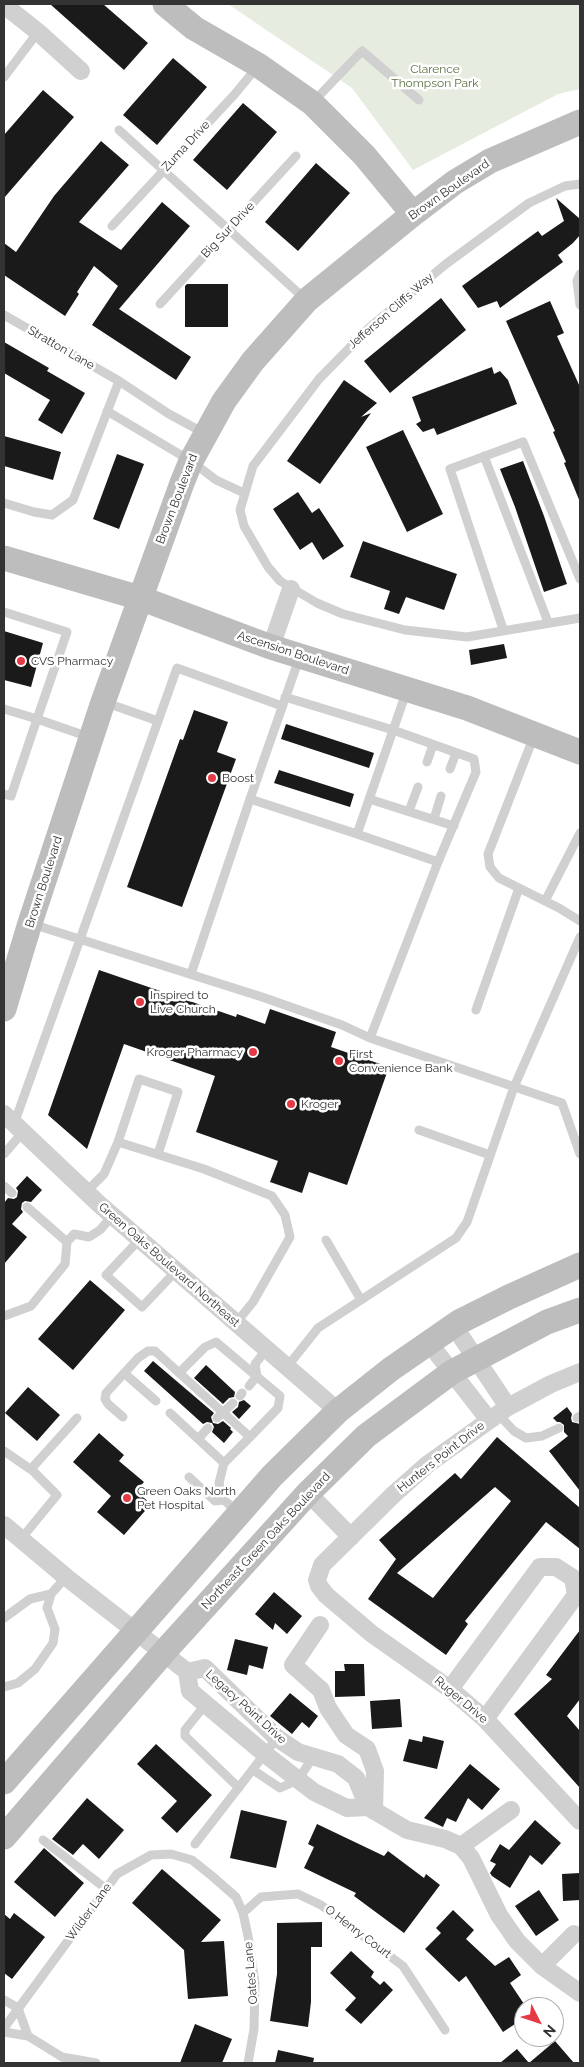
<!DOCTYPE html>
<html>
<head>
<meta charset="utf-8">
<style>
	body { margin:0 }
	#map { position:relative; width:584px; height:2067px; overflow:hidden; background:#fff; font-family:Raleway,sans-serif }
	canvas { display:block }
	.frame { position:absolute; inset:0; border:5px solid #333; pointer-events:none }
	.north { position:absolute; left:514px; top:1997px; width:50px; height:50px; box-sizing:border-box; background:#fff; border:1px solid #adadad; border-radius:50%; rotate:131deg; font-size:14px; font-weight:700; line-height:20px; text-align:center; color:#333 }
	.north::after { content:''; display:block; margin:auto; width:18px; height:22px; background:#e63946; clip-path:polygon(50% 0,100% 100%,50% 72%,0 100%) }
</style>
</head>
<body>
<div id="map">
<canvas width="584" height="2067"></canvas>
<div class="frame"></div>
<div class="north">N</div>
</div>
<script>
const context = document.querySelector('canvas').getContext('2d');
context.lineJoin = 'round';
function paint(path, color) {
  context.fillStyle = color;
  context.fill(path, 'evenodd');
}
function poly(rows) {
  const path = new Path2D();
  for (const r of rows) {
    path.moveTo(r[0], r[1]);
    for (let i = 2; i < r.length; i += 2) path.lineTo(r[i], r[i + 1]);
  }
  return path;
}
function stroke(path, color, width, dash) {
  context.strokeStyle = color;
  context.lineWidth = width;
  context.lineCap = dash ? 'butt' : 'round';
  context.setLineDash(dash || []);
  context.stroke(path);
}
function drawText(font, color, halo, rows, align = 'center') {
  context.font = font + ' Raleway,sans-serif';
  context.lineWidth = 5;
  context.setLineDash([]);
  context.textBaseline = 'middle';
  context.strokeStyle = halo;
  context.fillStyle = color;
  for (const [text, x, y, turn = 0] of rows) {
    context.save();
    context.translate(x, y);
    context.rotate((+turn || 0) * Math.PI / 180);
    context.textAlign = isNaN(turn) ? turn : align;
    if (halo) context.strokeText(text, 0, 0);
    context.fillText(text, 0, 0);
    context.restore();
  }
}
paint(poly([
	[228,4,580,4,580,89,558,94,413,170,352,88]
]), '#e6ecdf');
paint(poly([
	[50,4,103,4,148,43,124,70],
	[173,58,207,87,157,145,123,115],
	[43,90,74,117,4,198,4,135],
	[243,103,277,132,227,190,193,160],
	[101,141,129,165,79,222,121,250,162,202,190,226,119,309,191,357,176,380,92,325,118,286,94,266,77,292,79,294,65,316,4,275,4,243,16,252,54,196],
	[316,163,350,193,298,251,265,222],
	[556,198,580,219,580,235,573,243,558,255,563,262,500,308,497,301,478,308,462,286,538,231,542,236,564,221],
	[187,284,228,284,228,327,185,327,185,286],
	[441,298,466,330,390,393,364,361],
	[550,301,564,333,557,336,580,387,580,502,564,463,566,462,553,432,555,431,506,321],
	[4,342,49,368,47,371,85,393,62,434,38,420,50,400,4,373],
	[492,367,494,374,500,371,508,380,517,404,437,435,434,428,423,432,416,424,421,421,412,397],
	[344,380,377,403,361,417,371,413,320,484,287,461],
	[403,430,443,514,407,532,366,447],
	[4,436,61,452,53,480,4,466],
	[117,454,144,464,119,529,93,519],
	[523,461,544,516,567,584,544,592,515,507,500,469],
	[298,492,312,513,319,508,344,546,323,560,312,542,300,550,273,509],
	[363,541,457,574,444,610,406,597,399,614,384,609,390,591,350,577],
	[4,631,43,643,31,687,4,680],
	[504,644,507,658,471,665,469,650],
	[194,710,228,722,217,752,236,759,182,907,127,887,180,739,183,740],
	[286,724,374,753,369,768,281,739],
	[279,770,354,794,350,807,274,783],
	[99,970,236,1017,237,1014,265,1024,270,1009,336,1032,331,1047,389,1067,347,1185,309,1172,302,1193,270,1182,278,1161,196,1132,215,1076,124,1044,87,1149,48,1115],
	[27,1176,42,1190,31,1202,25,1201,22,1203,21,1209,23,1212,12,1224,27,1237,4,1264,4,1203,8,1198,14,1199,17,1197,18,1191,16,1188],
	[90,1280,125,1310,73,1370,38,1339],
	[153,1361,214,1413,211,1417,213,1423,218,1424,223,1421,231,1428,230,1429,233,1432,224,1443,212,1432,214,1427,212,1423,207,1422,203,1424,144,1371],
	[206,1365,235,1392,234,1397,229,1398,223,1404,194,1378],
	[28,1387,60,1415,37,1441,5,1413],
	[244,1400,251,1406,239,1419,232,1412,238,1407,239,1402],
	[567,1407,572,1414,571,1418,572,1422,580,1424,580,1491,549,1451,568,1436,564,1432,564,1425,560,1422,557,1422,553,1418],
	[99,1433,124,1455,119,1461,144,1482,136,1491,151,1504,124,1535,97,1512,111,1496,73,1462],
	[497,1437,580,1508,580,1549,546,1522,465,1621,468,1624,446,1655,368,1599,396,1559,379,1540,455,1473,461,1479],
	[495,1487,511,1501,433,1598,397,1573],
	[274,1592,302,1616,287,1634,275,1623,273,1630,255,1614],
	[580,1630,580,1699,567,1716,580,1731,580,1788,514,1714,552,1679,546,1675],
	[235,1639,268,1647,263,1669,249,1665,247,1675,227,1670],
	[344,1664,364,1664,365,1696,335,1697,335,1671,345,1671],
	[290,1693,318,1716,309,1728,302,1722,292,1734,270,1716],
	[400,1699,402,1727,372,1729,370,1701],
	[423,1736,444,1741,437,1769,403,1761,409,1739,422,1742],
	[156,1744,212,1795,177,1833,161,1818,177,1801,137,1764],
	[470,1764,500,1789,482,1810,468,1798,456,1822,447,1818,443,1827,424,1818],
	[87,1798,124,1830,99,1859,83,1844,73,1855,52,1839],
	[241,1810,287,1821,276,1868,230,1858],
	[535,1820,561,1843,542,1865,530,1855,510,1888,492,1876,490,1873,496,1864,490,1861,500,1844,509,1850],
	[317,1824,384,1856,388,1851,424,1878,426,1874,440,1885,404,1933,354,1896,356,1893,304,1868,314,1847,308,1844],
	[44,1848,84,1883,55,1917,14,1882],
	[162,1869,221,1920,201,1942,224,1941,228,1996,188,1999,184,1950,132,1903],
	[580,1873,580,1900,563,1901,562,1874],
	[539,1890,559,1920,536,1936,515,1906],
	[453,1910,474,1930,466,1939,495,1966,509,1957,521,1975,510,1983,524,2004,524,2018,503,2032,466,1976,459,1982,425,1949,441,1933,436,1928],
	[14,1913,45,1937,12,1979,4,1973,4,1914,10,1919],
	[322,1922,322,1947,311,1947,311,2002,308,2027,270,2021,277,1974,277,1923],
	[351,1951,374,1972,371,1977,380,1985,384,1981,393,1990,361,2024,345,2010,356,1998,330,1973],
	[195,2024,232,2039,222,2063,180,2063],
	[555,2041,574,2063,529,2063],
	[517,2049,529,2063,500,2063],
	[278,2050,314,2058,313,2063,275,2063]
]), '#1a1a1a');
stroke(poly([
	[4,77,38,32],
	[314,101,362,51,419,100],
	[119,130,305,299],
	[580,184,565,186,529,203,446,264,370,327,319,379,253,466,240,510,244,526,268,567,280,581,317,603,343,614,405,630,467,637,580,618],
	[112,226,234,95,258,66],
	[580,274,577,281,580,305],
	[160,304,296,156],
	[4,315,119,381,169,414,204,433],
	[107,411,191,461,216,480,244,493],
	[484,456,548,622],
	[4,503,34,512,52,515,73,500,119,381],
	[4,612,67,632,37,719,89,737],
	[503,629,450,469,523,442,580,579],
	[300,656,250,799,357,834],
	[285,697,393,730,474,759,476,772,438,862],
	[104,702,158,721],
	[4,709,37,719,11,796,4,794],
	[534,736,488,854,490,867,499,878,559,908,580,921],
	[427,762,433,745],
	[450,769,456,753],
	[369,799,454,826],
	[409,811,418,787],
	[434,819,441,796],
	[545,901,580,833],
	[32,924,262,997,342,1025,370,1038,438,862,357,834,407,690],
	[191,974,250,799],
	[476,1010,519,888],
	[370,1038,562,1103,580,1154],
	[14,1124,177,668,282,706],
	[419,1130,490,1155],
	[118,1142,139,1079,178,1092,158,1154],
	[4,1154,23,1132],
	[4,1186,12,1193],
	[86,1192,104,1174,118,1142,204,1169,272,1196,285,1215,290,1237,253,1302,236,1323],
	[27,1207,67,1242],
	[140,1239,106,1275,142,1307,176,1271],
	[326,1240,361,1300],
	[4,1316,31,1306,65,1264,67,1242,74,1234,89,1237,100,1230,112,1216],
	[287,1367,318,1328,456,1238,467,1222,514,1087,580,937],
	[124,1373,156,1401],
	[179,1373,205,1347,216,1342,280,1396,278,1408,250,1437],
	[249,1386,257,1376,255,1364,266,1350],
	[240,1396,242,1393],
	[170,1413,224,1463],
	[498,1414,514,1431,526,1438,542,1436,559,1428],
	[123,1417,108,1404,105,1399,106,1393,138,1358,148,1351,155,1351,250,1437,224,1463,219,1483,224,1500,239,1513],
	[217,1418,233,1403],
	[577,1418,580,1416],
	[198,1439,208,1428],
	[4,1451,33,1471,57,1495,21,1539],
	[31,1469,77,1418],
	[189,1477,215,1501,224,1500],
	[4,1618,30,1599,51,1594],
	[4,1687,18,1683,35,1669,53,1643,55,1629,47,1608,51,1594,66,1577],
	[205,1705,185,1730,185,1736,239,1788],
	[253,1770,280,1788,298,1780,313,1757],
	[43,1840,105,1888],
	[195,1844,277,1738],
	[243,1913,261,1897,298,1894,321,1905,403,1966,445,2030],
	[4,2000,18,2008,28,2036],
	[4,2028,117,1874,151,1855,171,1854,192,1860,212,1876,236,1897,243,1913,248,1936,255,1983,254,2029,248,2063],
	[4,2032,28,2036,62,2057,96,2063]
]), '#d0d0d0', 9);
stroke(poly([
	[4,5,38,32,81,71],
	[271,647,291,589],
	[4,1114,99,1204,338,1411],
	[454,1326,508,1407],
	[429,1343,489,1420],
	[580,1372,551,1384,508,1407,428,1464,394,1494,322,1565,317,1580,319,1586,326,1595,372,1634,450,1689,485,1719,580,1821],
	[308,1493,351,1537],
	[4,1525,66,1577,185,1670,187,1672,190,1691,265,1754,314,1792,347,1808,368,1807,407,1830,445,1839,461,1846,471,1858,499,1915,517,1941,542,1966,580,1993],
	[320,1625,293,1665,321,1690,328,1708,346,1735,367,1749,375,1771,374,1811],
	[187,1672,205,1668,277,1738,298,1752,338,1764,356,1778,368,1807],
	[450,1689,540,1567,556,1567,573,1578,576,1595,485,1719],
	[461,1846,511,1810],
	[542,1966,574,1934]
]), '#d0d0d0', 18);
stroke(poly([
	[165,4,194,28,258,65,312,103,364,155,413,214],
	[4,558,140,598,271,647,467,708,580,752],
	[4,1009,30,923,103,702,182,483,191,461,224,401,253,361,307,300,413,214,455,182,490,161,580,122],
	[4,1782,272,1476,338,1411,391,1369,459,1322,509,1297,580,1265],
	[4,1837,163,1653,308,1493,366,1436,452,1372,547,1322,580,1310]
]), '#bdbdbd', 25);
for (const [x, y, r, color] of [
	[21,661,5,"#e63946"],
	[212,778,5,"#e63946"],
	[140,1002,5,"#e63946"],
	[253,1052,5,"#e63946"],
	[339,1061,5,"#e63946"],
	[291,1104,5,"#e63946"],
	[127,1498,5,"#e63946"]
]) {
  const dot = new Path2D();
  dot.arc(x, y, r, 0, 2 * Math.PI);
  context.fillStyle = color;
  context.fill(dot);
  stroke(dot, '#fff', 2);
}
drawText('12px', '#56703f', '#fff', [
	["Clarence",435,69],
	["Thompson Park",435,83]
]);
drawText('12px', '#333', '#fff', [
	["Zuma Drive",186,146,-47],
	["Brown Boulevard",449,190,-35],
	["Big Sur Drive",228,230,-47],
	["Jefferson Cliffs Way",391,311,-41],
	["Stratton Lane",61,348,30],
	["Brown Boulevard",177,499,-69],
	["Ascension Boulevard",293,653,18],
	["Brown Boulevard",44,882,-72],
	["Green Oaks Boulevard Northeast",169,1265,41],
	["Hunters Point Drive",441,1457,-38],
	["Northeast Green Oaks Boulevard",266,1541,-47],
	["Ruger Drive",461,1700,40],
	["Legacy Point Drive",246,1707,42],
	["Wilder Lane",89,1912,-54],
	["O Henry Court",358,1932,37],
	["Oates Lane",251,1973,-95]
]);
drawText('12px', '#333', '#fff', [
	["CVS Pharmacy",31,661],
	["Boost",222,778],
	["Inspired to",150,995],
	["Live Church",150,1009],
	["Kroger Pharmacy",243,1052,"right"],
	["First",349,1054],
	["Convenience Bank",349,1068],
	["Kroger",301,1104],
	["Green Oaks North",137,1491],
	["Pet Hospital",137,1505]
], 'left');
</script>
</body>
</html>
